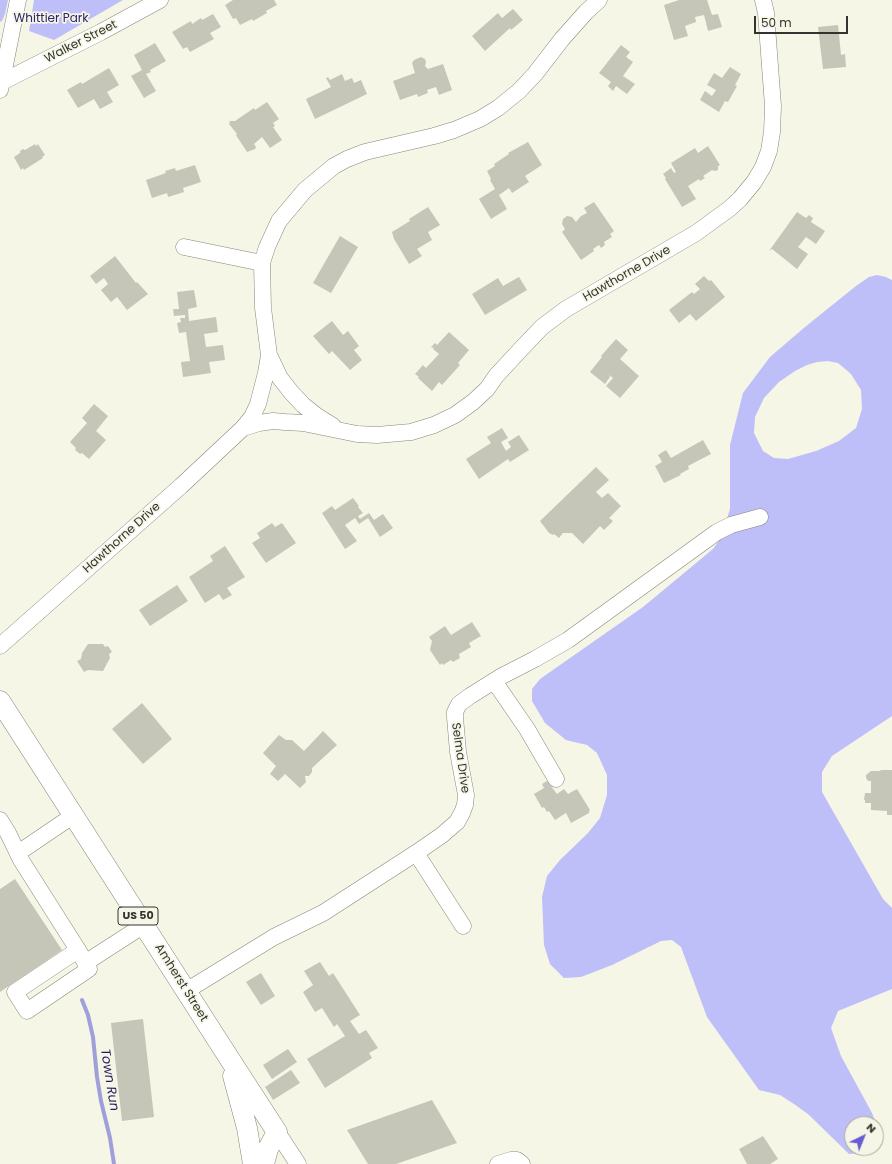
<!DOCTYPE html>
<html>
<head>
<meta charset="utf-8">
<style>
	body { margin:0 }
	#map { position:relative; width:892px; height:1164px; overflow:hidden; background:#f5f6e6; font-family:Poppins,sans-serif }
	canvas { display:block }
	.north { position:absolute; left:844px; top:1116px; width:40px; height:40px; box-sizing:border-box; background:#f5f6e6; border:1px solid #a7a89c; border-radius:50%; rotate:43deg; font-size:11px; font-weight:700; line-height:16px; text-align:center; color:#33342e }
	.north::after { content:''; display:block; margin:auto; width:14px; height:18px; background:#695bd5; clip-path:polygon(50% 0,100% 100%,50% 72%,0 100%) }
	.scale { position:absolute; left:754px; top:16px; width:94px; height:18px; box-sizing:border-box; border:2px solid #33342e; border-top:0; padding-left:5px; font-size:12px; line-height:14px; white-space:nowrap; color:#33342e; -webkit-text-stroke:3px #f5f6e6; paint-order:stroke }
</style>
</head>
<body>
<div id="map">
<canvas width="892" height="1164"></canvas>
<div class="north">N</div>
<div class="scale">50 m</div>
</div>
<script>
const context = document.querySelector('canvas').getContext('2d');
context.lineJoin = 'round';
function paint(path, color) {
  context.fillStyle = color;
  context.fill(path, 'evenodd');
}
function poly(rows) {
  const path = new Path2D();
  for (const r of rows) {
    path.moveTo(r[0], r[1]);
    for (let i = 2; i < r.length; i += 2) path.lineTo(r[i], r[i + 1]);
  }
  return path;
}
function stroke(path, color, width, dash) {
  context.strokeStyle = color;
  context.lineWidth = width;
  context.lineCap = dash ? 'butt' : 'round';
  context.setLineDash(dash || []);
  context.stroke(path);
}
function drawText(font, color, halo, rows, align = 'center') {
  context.font = font + ' Poppins,sans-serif';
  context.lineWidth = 3.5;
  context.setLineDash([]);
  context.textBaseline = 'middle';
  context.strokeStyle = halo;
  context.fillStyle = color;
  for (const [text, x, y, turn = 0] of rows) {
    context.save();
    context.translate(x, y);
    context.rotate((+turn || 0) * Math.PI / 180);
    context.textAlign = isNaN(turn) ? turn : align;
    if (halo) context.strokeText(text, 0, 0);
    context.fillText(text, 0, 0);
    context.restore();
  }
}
paint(poly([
	[0,0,8,0,5,14,2,21,0,22],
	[34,0,123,0,54,40,29,31],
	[877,275,886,277,892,280,892,716,832,756,822,772,822,792,883,899,892,908,892,989,838,1011,831,1028,841,1056,872,1113,878,1129,878,1138,876,1144,876,1124,852,1124,852,1148,871,1148,861,1153,849,1154,808,1114,794,1104,780,1095,759,1090,707,1017,681,947,672,940,661,941,612,965,581,977,564,978,550,964,544,945,542,897,547,876,560,860,588,833,600,818,607,795,607,775,597,753,587,745,566,740,545,723,532,701,532,689,540,679,643,607,713,549,721,538,730,509,730,445,743,393,770,357,805,327,856,286,869,277],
	[828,361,838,363,851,374,861,390,862,409,856,428,839,441,816,451,788,459,774,458,763,451,754,433,755,417,764,398,779,382,795,371,807,365,817,362]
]), '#bebef9');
stroke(poly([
	[82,1000,88,1015,93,1037,97,1077,101,1101,110,1138,114,1164]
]), '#9f9fda', 4);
paint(poly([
	[233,0,274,0,277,5,266,11,267,13,253,21,252,19,240,25,236,18,233,19,225,5],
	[679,0,707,0,712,15,718,14,722,27,708,31,704,15,695,17,696,22,685,26,688,36,674,40,664,5],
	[513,9,523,20,511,30,510,28,485,51,472,36,498,13,502,18],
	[213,14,221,27,210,33,214,39,190,52,187,47,183,49,172,32,191,21,192,24,201,18,202,20],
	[838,25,841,55,845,54,846,67,823,69,818,27],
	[155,43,166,61,150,70,151,72,146,74,156,91,144,98,131,76,142,70,134,55],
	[621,45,630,52,626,57,633,62,623,76,635,84,627,94,616,86,613,91,608,86,611,82,599,73],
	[421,57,425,59,426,62,425,66,428,69,443,64,452,90,439,95,436,87,427,90,428,93,418,97,417,94,400,100,393,81,415,73,412,63,414,60],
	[730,67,741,74,735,85,737,86,728,102,725,101,719,112,700,100,705,91,712,96,716,90,707,85,714,73,722,78],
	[109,68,119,85,107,92,113,102,100,109,94,99,78,108,67,90,81,82,82,84],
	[342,74,345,81,352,78,354,83,361,80,367,94,315,119,306,99,331,87,326,78,328,77,330,80],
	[267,102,279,119,273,123,275,126,273,127,282,140,270,148,262,137,254,144,256,147,255,149,247,152,236,135,237,134,229,124,230,121,235,121,254,108,255,110],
	[528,142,542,165,525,176,529,182,512,193,509,188,499,195,507,209,491,219,479,199,495,189,490,180,491,179,487,171,495,166,494,164,509,154,508,153],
	[35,144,36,146,38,144,45,155,42,157,43,158,24,170,23,168,21,170,14,157,20,153,20,151,23,149,25,150],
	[708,146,720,165,718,166,718,170,715,171,712,170,703,176,705,178,700,181,699,179,688,186,696,199,682,207,665,179,666,178,663,174,671,168,674,173,676,172,671,163,695,148,698,153],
	[195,165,201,182,183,188,184,192,168,197,167,193,152,198,146,180,166,173,165,171,175,168,176,171],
	[594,202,614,231,610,234,612,237,604,242,605,245,601,248,599,245,593,249,594,251,581,260,562,232,565,229,562,224,563,219,567,216,572,217,576,222,581,216,587,213,584,208],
	[428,207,440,225,428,232,432,240,417,249,422,256,409,264,394,239,392,232,410,221,409,219],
	[797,212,806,218,809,215,813,218,811,222,825,231,816,244,806,237,798,247,808,254,797,269,772,249,769,251],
	[340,236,358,247,331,293,313,283],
	[115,256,136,283,137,282,148,294,127,310,117,297,111,302,101,290,108,284,104,278,96,284,90,276],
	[704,276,709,281,711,280,725,297,696,321,690,314,679,323,669,310,692,292,694,294,700,289,695,284],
	[519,277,527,290,485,315,472,294,498,278,503,286],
	[194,290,197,307,188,309,189,321,216,317,218,332,204,334,206,347,223,345,225,360,209,362,211,373,183,377,181,362,190,361,186,332,179,333,177,323,181,322,180,318,185,318,185,315,174,316,173,309,179,309,177,292],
	[332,321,343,335,348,331,359,346,354,350,362,360,350,370,332,351,329,354,313,336],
	[449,332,469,350,458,363,460,365,442,385,439,382,432,391,418,378,419,377,415,374,423,365,426,368,439,354,433,349,435,346,433,348,431,347,435,343,437,345],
	[616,339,628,350,620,359,639,376,620,398,606,386,613,378,609,375,610,377,605,384,590,372,602,357,601,356],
	[94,404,108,416,96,431,106,440,89,459,82,453,80,454,75,450,76,448,70,442,87,423,82,418],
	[502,428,508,438,501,442,506,451,511,447,508,442,519,435,529,450,510,462,508,459,479,479,466,459,491,443,487,437],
	[703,440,711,454,688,466,689,469,680,474,681,475,664,483,655,466,662,462,658,455,666,450,671,458],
	[596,467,609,480,596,492,602,498,608,493,621,506,609,518,613,521,604,530,600,526,583,544,572,533,563,533,559,538,554,534,553,535,549,533,540,521],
	[353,498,359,506,358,507,363,513,358,516,360,519,369,513,374,520,383,514,393,528,380,537,368,518,359,524,355,518,345,525,357,541,345,549,322,513,332,506,335,510],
	[272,523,275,527,282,523,296,543,266,563,252,543,260,538,257,533],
	[225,546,245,577,227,588,232,595,223,600,219,594,205,603,189,577,213,561,210,556],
	[177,585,188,601,150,626,139,610],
	[472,622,481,636,469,643,471,647,459,654,460,658,453,662,451,660,443,665,442,663,440,665,430,650,432,641,429,637,445,626,451,635],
	[88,644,103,644,105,647,108,646,112,652,109,654,110,658,103,671,88,670,84,672,77,661,81,659,82,653],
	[142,703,172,739,143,764,112,729],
	[323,731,337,745,312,768,312,772,309,776,305,776,306,782,300,788,285,774,278,781,270,774,276,766,263,753,279,735,286,740,292,740,304,751],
	[881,770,892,770,892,815,887,815,887,811,871,810,871,803,865,803,865,800,864,800,865,793,871,793,871,781,868,781,866,778,866,775,871,771,880,771],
	[547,781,557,794,564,789,568,794,577,789,590,810,589,811,589,813,571,823,566,813,555,820,549,811,547,812,544,807,542,808,534,794,544,788,542,784],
	[15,879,62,950,0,992,0,889],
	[320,962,329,976,333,973,360,1015,350,1021,359,1034,366,1030,378,1048,369,1053,372,1058,325,1088,307,1059,345,1036,337,1024,334,1027,322,1008,315,1012,303,992,313,985,304,971],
	[261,973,275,996,261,1005,246,982],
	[143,1019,154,1117,122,1121,111,1023],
	[288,1049,297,1062,272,1079,263,1065],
	[291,1070,300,1083,273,1100,265,1087],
	[432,1100,457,1143,396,1164,368,1164,347,1130],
	[763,1136,778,1159,770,1164,747,1164,739,1149]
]), '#c5c6b7');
const minor = poly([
	[2,82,101,32,160,0],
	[0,90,18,0],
	[184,247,262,263],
	[333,426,317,416,303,405,291,392,280,378,269,355,263,308,262,263,267,247,279,221,305,190,334,166,347,159,365,152,434,136,454,130,480,119,498,108,519,91,535,74,562,39,586,12,599,0],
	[243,428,259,423,273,421,285,422,303,423,357,434,377,435,411,432,434,425,455,415,473,402,487,389,496,376,521,349,542,327,566,309,696,233,729,209,740,199,754,182,763,167,769,151,772,132,773,106,766,13,763,0],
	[0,646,181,486,243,428,252,417,258,404,266,373,269,355],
	[494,681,527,729,556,779],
	[0,820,8,833,21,860,78,950,89,969,27,1011,15,992,78,950],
	[18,853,74,815],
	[416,853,463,926],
	[85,963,144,925],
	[186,991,274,937,323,913,416,853,442,835,457,822,462,813,465,805,466,795,458,752,455,717,455,712,459,704,470,696,502,676,535,659,568,640,717,532,731,525,760,517],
	[277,1132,298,1164],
	[498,1164,511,1160,517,1160,522,1164]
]);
const major = poly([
	[0,701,229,1058,277,1132,268,1149,264,1164],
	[233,1076,247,1128,253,1164]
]);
stroke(minor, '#868779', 17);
stroke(major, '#868779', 21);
stroke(minor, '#fff', 16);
stroke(major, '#fff', 20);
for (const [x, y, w] of [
	[138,916,40]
]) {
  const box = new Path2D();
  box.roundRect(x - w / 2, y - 9, w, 18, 3);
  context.fillStyle = '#f5f6e6';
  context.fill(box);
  stroke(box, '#33342e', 1);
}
drawText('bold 11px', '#33342e', null, [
	["US 50",138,916]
]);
drawText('12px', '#2e2469', '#f5f6e6', [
	["Whittier Park",51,19]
]);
drawText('12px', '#33342e', '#f5f6e6', [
	["Walker Street",81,42,-27],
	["Hawthorne Drive",627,274,-30],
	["Hawthorne Drive",122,538,-42],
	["Selma Drive",460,758,82],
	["Amherst Street",181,983,58]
]);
drawText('italic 13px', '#271b5f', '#f5f6e6', [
	["Town Run",109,1080,81]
]);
</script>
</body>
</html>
